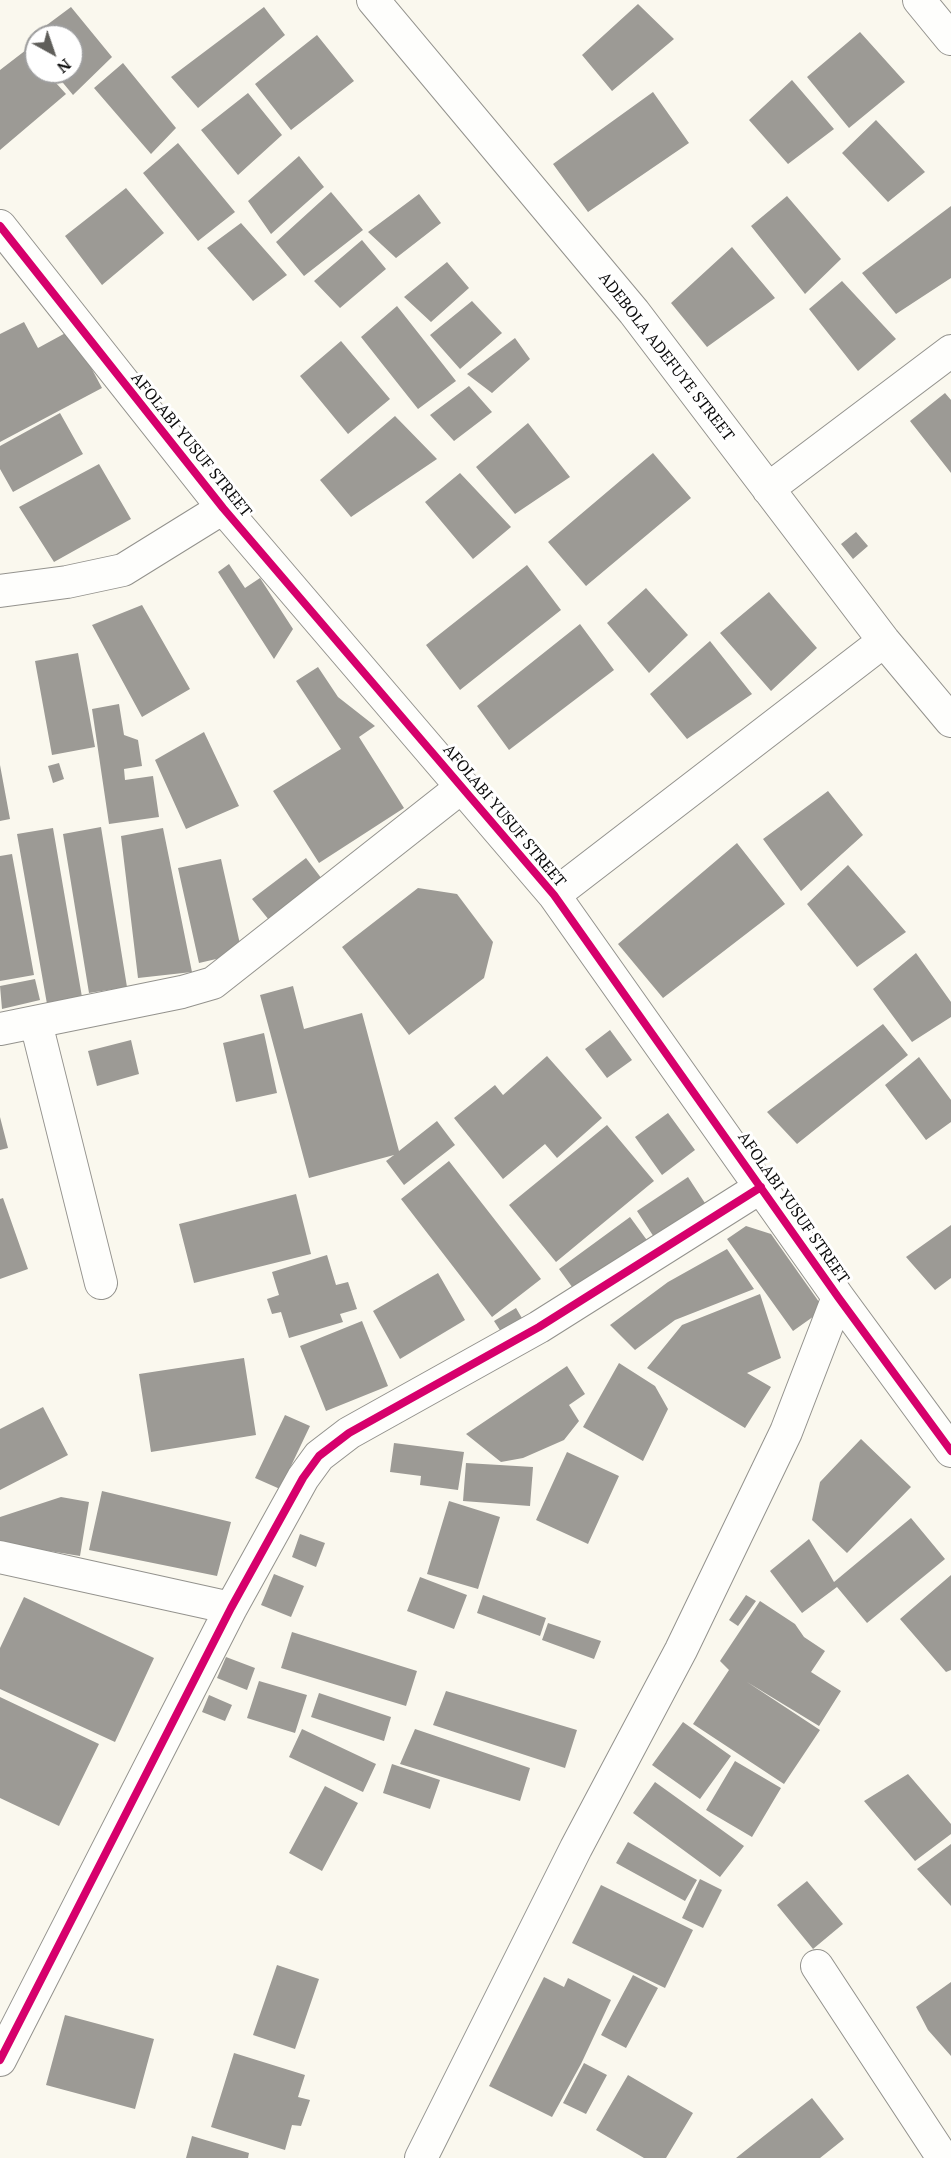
<!DOCTYPE html>
<html>
<head>
<meta charset="utf-8">
<style>
	body { margin:0 }
	#map { position:relative; width:951px; height:2158px; overflow:hidden; background:#faf8ee; font-family:"PT Serif",serif }
	canvas { display:block }
	.north { position:absolute; left:24px; top:24px; width:60px; height:60px; box-sizing:border-box; background:#fff; border:2px solid #9d9d9d; border-radius:50%; rotate:140deg; font-size:16px; font-weight:700; line-height:24px; text-align:center; color:#0b0b0b }
	.north::after { content:''; display:block; margin:auto; width:21px; height:27px; background:#5f5e5a; clip-path:polygon(50% 0,100% 100%,50% 72%,0 100%) }
</style>
</head>
<body>
<div id="map">
<canvas width="951" height="2158"></canvas>
<div class="north">N</div>
</div>
<script>
const context = document.querySelector('canvas').getContext('2d');
context.lineJoin = 'round';
function paint(path, color) {
  context.fillStyle = color;
  context.fill(path, 'evenodd');
}
function poly(rows) {
  const path = new Path2D();
  for (const r of rows) {
    path.moveTo(r[0], r[1]);
    for (let i = 2; i < r.length; i += 2) path.lineTo(r[i], r[i + 1]);
  }
  return path;
}
function stroke(path, color, width, dash) {
  context.strokeStyle = color;
  context.lineWidth = width;
  context.lineCap = dash ? 'butt' : 'round';
  context.setLineDash(dash || []);
  context.stroke(path);
}
function drawText(font, color, halo, rows, align = 'center') {
  context.font = font + ' "PT Serif",serif';
  context.lineWidth = 6;
  context.setLineDash([]);
  context.textBaseline = 'middle';
  context.strokeStyle = halo;
  context.fillStyle = color;
  for (const [text, x, y, turn = 0] of rows) {
    context.save();
    context.translate(x, y);
    context.rotate((+turn || 0) * Math.PI / 180);
    context.textAlign = isNaN(turn) ? turn : align;
    if (halo) context.strokeText(text, 0, 0);
    context.fillText(text, 0, 0);
    context.restore();
  }
}
paint(poly([
	[638,4,674,39,612,91,582,55],
	[71,7,112,57,73,95,54,72,72,72,72,36,36,36,36,50,28,39],
	[264,7,285,35,198,108,171,77],
	[860,32,905,82,849,128,807,77],
	[317,35,354,81,291,130,255,84],
	[26,50,36,61,36,72,46,72,66,94,0,150,0,70],
	[123,63,176,128,151,154,94,88],
	[792,80,834,129,788,164,749,120],
	[653,92,689,143,588,212,553,164],
	[248,93,282,135,238,175,201,130],
	[876,120,925,172,888,202,842,153],
	[178,143,235,212,198,241,143,173],
	[299,156,324,187,271,234,248,201],
	[126,188,164,233,102,285,65,236],
	[331,192,363,230,304,276,276,242],
	[419,194,441,223,396,258,368,232],
	[787,196,841,259,805,294,751,226],
	[951,206,951,278,896,314,862,273],
	[241,223,287,275,253,301,207,248],
	[362,240,386,269,340,308,314,281],
	[732,247,775,298,707,347,671,303],
	[447,262,469,288,431,322,404,297],
	[842,281,896,339,858,371,809,309],
	[472,301,502,333,460,369,430,335],
	[397,306,456,381,418,409,361,337],
	[24,322,38,348,71,330,102,388,0,442,0,334],
	[515,338,530,359,492,393,467,374],
	[341,341,390,399,348,434,300,376],
	[469,386,492,412,454,441,430,415],
	[945,393,951,400,951,473,910,421],
	[60,413,83,454,13,492,0,469,0,446],
	[395,416,437,459,351,517,320,480],
	[528,423,570,477,515,514,476,467],
	[653,453,691,498,586,586,548,542],
	[99,464,131,519,54,562,19,507],
	[460,473,511,527,473,559,425,502],
	[856,532,868,546,853,559,841,544],
	[229,564,245,588,260,578,293,629,274,659,218,572],
	[527,565,561,610,460,690,426,645],
	[646,588,688,635,649,673,607,623],
	[769,592,817,648,771,691,720,633],
	[142,605,190,689,142,717,92,625],
	[580,624,614,670,509,750,477,706],
	[710,641,752,694,687,739,650,694],
	[78,653,95,747,52,755,35,661],
	[318,667,338,697,375,726,359,737,404,808,319,863,273,791,341,749,296,681],
	[119,704,124,735,138,740,142,766,124,769,125,780,153,776,159,817,109,824,92,709],
	[204,732,239,806,186,829,155,760],
	[59,763,64,779,53,783,48,766],
	[0,765,10,819,0,821],
	[828,791,863,835,801,891,763,839],
	[101,827,127,987,89,993,63,834],
	[53,828,82,997,47,1004,17,834],
	[163,828,192,972,138,978,121,836],
	[737,843,785,904,663,998,618,944],
	[12,854,34,975,0,981,0,856],
	[306,858,322,879,269,920,252,899],
	[221,859,242,953,199,963,178,868],
	[848,865,906,932,857,967,807,904],
	[418,888,457,894,493,942,484,978,409,1035,342,947],
	[916,953,951,1002,951,1017,912,1042,873,989],
	[35,979,40,1000,2,1009,0,986],
	[293,986,304,1029,362,1013,399,1151,437,1121,455,1145,404,1185,386,1161,394,1155,309,1178,260,995],
	[883,1024,908,1055,797,1144,767,1112],
	[610,1030,632,1060,607,1078,585,1049],
	[264,1033,277,1093,236,1102,223,1043],
	[131,1040,139,1074,97,1086,88,1051],
	[547,1056,602,1118,557,1158,545,1144,503,1179,454,1118,495,1085,503,1095],
	[919,1057,951,1100,951,1122,926,1140,885,1085],
	[668,1113,695,1150,662,1175,635,1137],
	[0,1117,8,1148,0,1150],
	[607,1125,654,1181,556,1262,509,1205],
	[449,1161,541,1279,492,1317,401,1199],
	[688,1177,716,1220,665,1254,637,1211],
	[296,1194,311,1254,194,1283,179,1224],
	[3,1198,28,1269,0,1279,0,1199],
	[630,1217,649,1243,578,1295,559,1269],
	[951,1225,951,1278,935,1290,906,1257],
	[746,1226,771,1234,824,1309,793,1331,727,1239],
	[727,1249,754,1289,675,1320,635,1350,610,1325,668,1282],
	[327,1255,336,1285,348,1282,357,1309,340,1314,343,1322,289,1338,281,1312,272,1314,267,1299,279,1295,272,1272],
	[438,1273,465,1320,400,1359,373,1311],
	[760,1294,781,1358,747,1373,771,1387,745,1428,647,1368,682,1325],
	[516,1308,526,1325,505,1338,494,1321],
	[362,1321,388,1386,326,1411,300,1346],
	[244,1358,256,1435,151,1452,139,1374],
	[619,1363,655,1386,668,1409,643,1461,583,1427],
	[567,1366,585,1394,569,1405,579,1421,564,1440,523,1458,501,1462,466,1434],
	[43,1407,68,1455,0,1490,0,1429],
	[285,1415,310,1426,280,1489,255,1478],
	[861,1439,911,1487,847,1553,812,1520,820,1482],
	[394,1443,464,1452,458,1490,420,1485,421,1476,390,1472],
	[567,1452,619,1476,588,1544,536,1520],
	[466,1463,533,1467,530,1506,463,1501],
	[102,1491,231,1522,217,1576,89,1550],
	[61,1497,89,1502,80,1556,0,1543,0,1517],
	[449,1501,500,1517,478,1589,427,1574],
	[911,1518,945,1559,867,1623,837,1587,802,1613,770,1571,809,1539,834,1582],
	[300,1534,325,1543,316,1567,292,1557],
	[274,1574,304,1586,291,1617,261,1605],
	[951,1575,951,1670,946,1672,900,1619],
	[420,1577,467,1595,454,1629,407,1611],
	[483,1595,546,1618,540,1636,477,1613],
	[746,1595,756,1601,738,1626,729,1620],
	[24,1597,154,1658,115,1742,0,1689,0,1648],
	[760,1601,795,1624,804,1637,825,1651,811,1672,841,1691,819,1726,747,1682,820,1730,784,1784,693,1724,729,1670,720,1661],
	[548,1623,601,1641,594,1659,542,1640],
	[292,1632,417,1671,406,1706,281,1668],
	[226,1657,255,1668,247,1690,217,1678],
	[259,1681,307,1695,295,1733,247,1718],
	[446,1691,577,1730,565,1768,433,1725],
	[319,1693,391,1717,384,1741,311,1717],
	[209,1695,232,1705,225,1721,202,1712],
	[0,1697,99,1744,59,1826,0,1798],
	[683,1722,731,1756,700,1799,652,1765],
	[302,1729,376,1764,363,1792,289,1757],
	[415,1729,530,1768,520,1801,400,1764],
	[735,1761,781,1788,752,1837,706,1810],
	[392,1764,440,1780,430,1809,383,1793],
	[908,1774,951,1824,951,1834,915,1861,864,1801],
	[655,1782,744,1846,720,1877,633,1813],
	[325,1786,358,1803,322,1871,289,1853],
	[628,1842,697,1880,685,1901,616,1863],
	[951,1844,951,1906,917,1869],
	[700,1879,722,1890,703,1928,682,1918],
	[807,1881,843,1924,813,1949,777,1905],
	[601,1885,693,1930,665,1988,572,1943],
	[277,1965,319,1979,295,2049,253,2035],
	[633,1975,658,1988,626,2048,601,2035],
	[544,1977,564,1987,568,1978,611,2000,581,2064,552,2117,489,2086],
	[951,1982,951,2056,928,2030,916,2007],
	[65,2015,154,2039,135,2109,46,2085],
	[234,2053,305,2075,298,2097,310,2100,301,2126,292,2125,285,2150,211,2127],
	[584,2063,607,2075,586,2114,563,2103],
	[628,2075,693,2113,666,2158,644,2158,596,2130],
	[812,2098,844,2139,820,2158,736,2158],
	[192,2136,249,2153,248,2158,186,2158]
]), '#9c9a95');
const minor = poly([
	[373,0,634,312,884,641,951,721],
	[919,0,951,39],
	[0,226,223,508,554,895,838,1297,951,1451],
	[768,489,951,351],
	[0,591,67,582,123,570,223,508],
	[554,895,884,641],
	[36,1023,101,1283],
	[0,1029,182,992,213,983,463,786],
	[0,1557,231,1608],
	[817,1966,943,2158],
	[0,2060,231,1608,303,1478,319,1456,349,1433,539,1327,761,1187],
	[421,2158,576,1848,681,1650,786,1432,838,1297]
]);
stroke(minor, '#93928d', 34);
stroke(minor, '#fefefc', 32);
stroke(poly([
	[0,226,223,508,554,895,838,1297,951,1451],
	[0,2060,231,1608,303,1478,319,1456,349,1433,539,1327,761,1187]
]), '#d6006c', 8);
drawText('16px', '#0b0b0b', '#fff', [
	["ADEBOLA ADEFUYE STREET",666,357,52],
	["AFOLABI YUSUF STREET",191,445,51],
	["AFOLABI YUSUF STREET",504,816,50],
	["AFOLABI YUSUF STREET",793,1208,55]
]);
</script>
</body>
</html>
